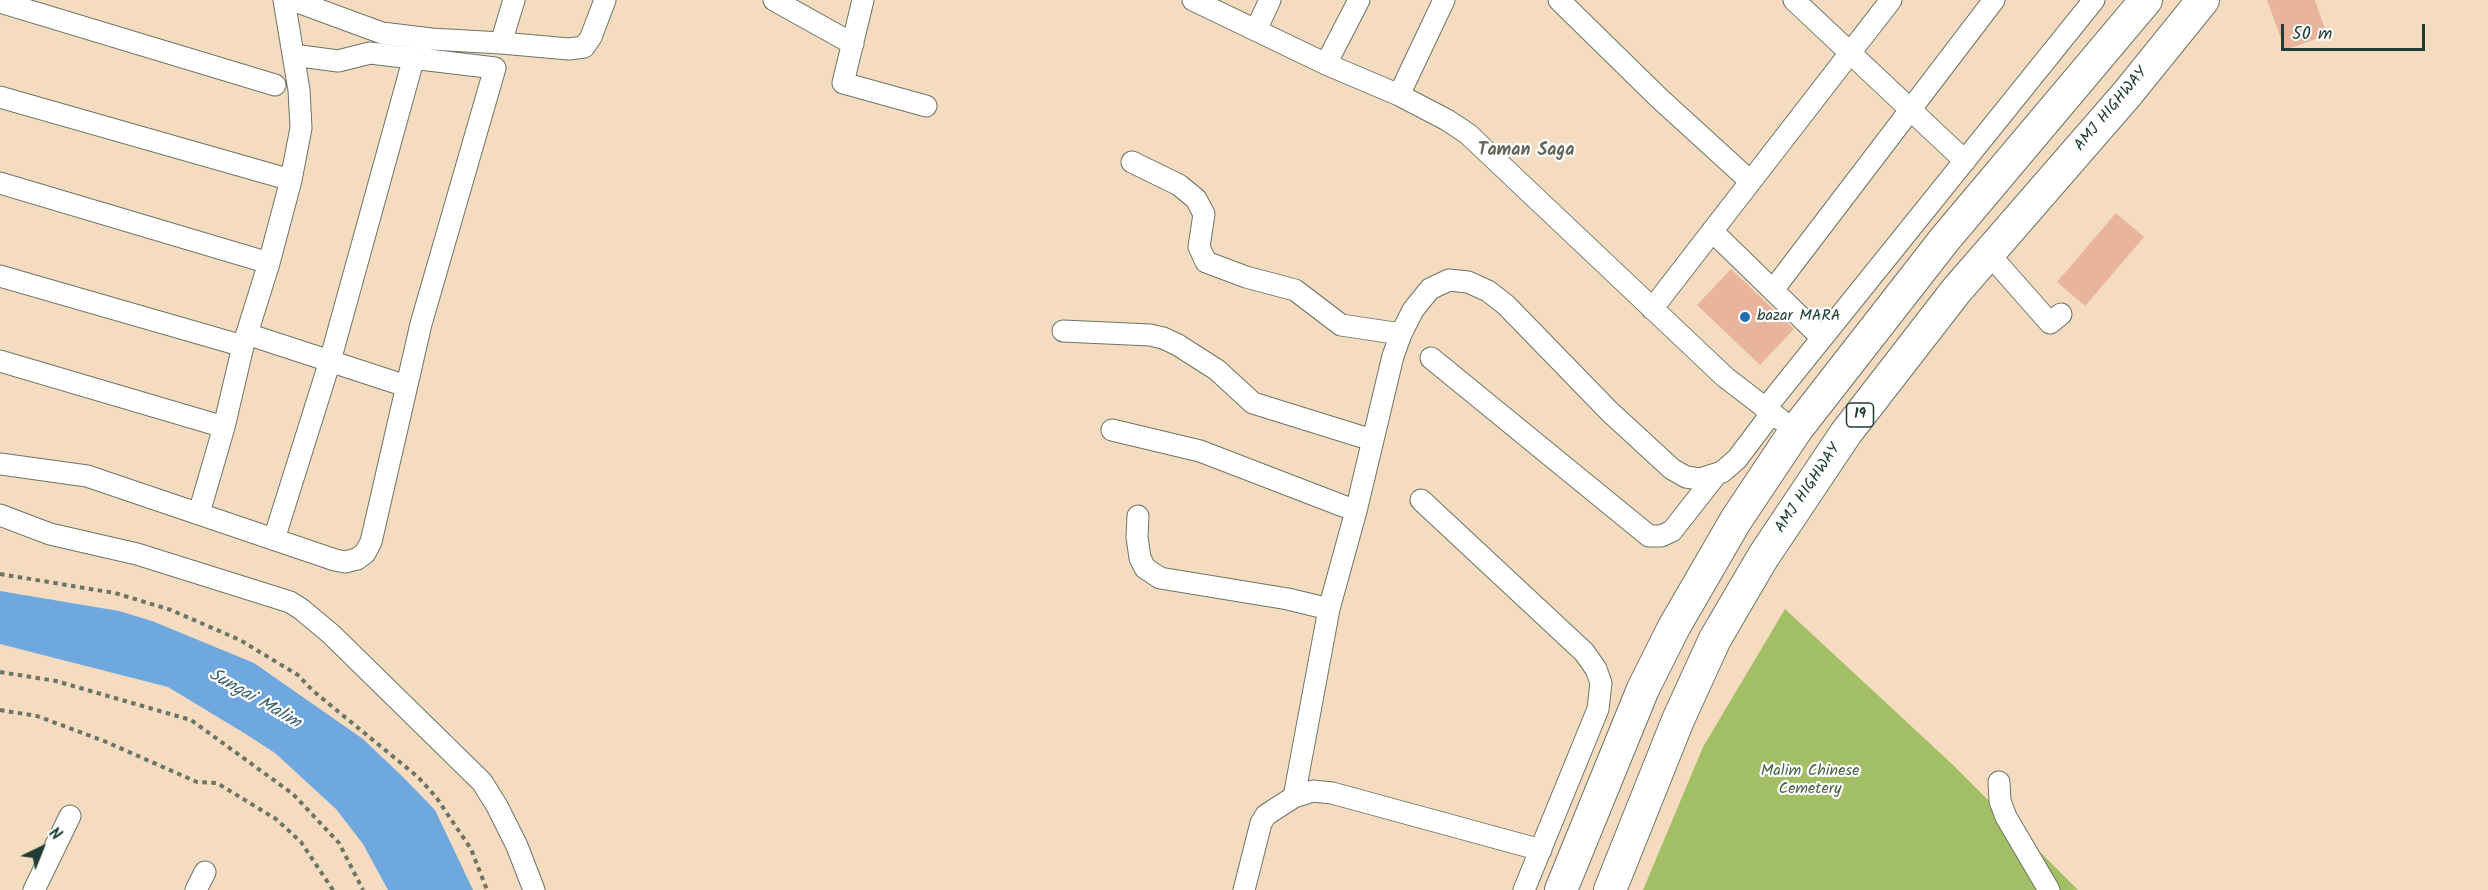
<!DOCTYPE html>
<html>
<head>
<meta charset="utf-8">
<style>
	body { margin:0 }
	#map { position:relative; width:2488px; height:890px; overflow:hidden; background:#f5dcc0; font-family:Kalam,sans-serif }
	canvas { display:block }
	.north { position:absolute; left:12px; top:818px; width:60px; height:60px; -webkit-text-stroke:4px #fff; paint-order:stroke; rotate:43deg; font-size:16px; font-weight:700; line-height:24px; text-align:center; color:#1f3d34 }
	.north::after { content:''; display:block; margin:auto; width:21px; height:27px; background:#1f3d34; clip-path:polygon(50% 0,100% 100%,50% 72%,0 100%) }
	.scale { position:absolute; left:2281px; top:24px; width:144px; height:27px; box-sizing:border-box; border:3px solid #1f3d34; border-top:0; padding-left:8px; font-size:18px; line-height:21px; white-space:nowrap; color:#1f3d34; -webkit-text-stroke:4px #fff; paint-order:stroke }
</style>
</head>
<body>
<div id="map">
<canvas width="2488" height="890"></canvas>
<div class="north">N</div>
<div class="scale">50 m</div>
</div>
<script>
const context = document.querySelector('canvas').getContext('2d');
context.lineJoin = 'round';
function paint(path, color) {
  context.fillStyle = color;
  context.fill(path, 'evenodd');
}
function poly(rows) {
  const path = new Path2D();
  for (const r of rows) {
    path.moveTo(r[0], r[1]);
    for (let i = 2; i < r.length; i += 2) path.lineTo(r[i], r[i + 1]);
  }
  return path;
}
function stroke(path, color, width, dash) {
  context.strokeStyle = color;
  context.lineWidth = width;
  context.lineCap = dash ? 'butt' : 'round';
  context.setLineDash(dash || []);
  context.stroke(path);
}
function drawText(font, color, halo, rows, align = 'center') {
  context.font = font + ' Kalam,sans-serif';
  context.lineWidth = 4.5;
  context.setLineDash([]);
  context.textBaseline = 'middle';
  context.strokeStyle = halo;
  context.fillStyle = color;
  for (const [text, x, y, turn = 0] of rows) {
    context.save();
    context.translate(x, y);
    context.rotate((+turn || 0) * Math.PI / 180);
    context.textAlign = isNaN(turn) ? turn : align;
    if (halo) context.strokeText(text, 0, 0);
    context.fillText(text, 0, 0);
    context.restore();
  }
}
paint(poly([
	[1785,609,1952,764,2078,890,1643,890,1703,747]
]), '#a3bf65');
paint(poly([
	[0,591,119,611,152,621,254,663,363,739,404,778,435,810,473,890,388,890,363,844,336,809,275,753,244,733,168,687,0,644]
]), '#6ea8de');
paint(poly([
	[2267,0,2315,0,2327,35,2285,50],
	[2116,213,2144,237,2085,306,2057,282],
	[1731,269,1794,329,1760,365,1697,305]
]), '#e8b59c');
const minor = poly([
	[292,0,382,33,431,39,501,43,514,0],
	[774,0,853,44],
	[863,0,843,83,926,106],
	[1193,0,1326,64,1399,95,1447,120,1468,134,1725,377,1781,420],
	[1559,0,1659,98,1750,181],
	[1794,0,1965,161],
	[0,2,275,85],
	[1256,30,1270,0],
	[501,43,569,49,584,47,591,37,605,0],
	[1326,64,1359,0],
	[1399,95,1444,0],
	[0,97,291,180],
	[1132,162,1179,185,1196,199,1204,214,1199,247,1206,262,1246,277,1295,290,1341,325,1401,334],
	[0,183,269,263],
	[1712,231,1822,338],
	[1989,254,2050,323,2061,314],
	[0,276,243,346],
	[1773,290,1994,0],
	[1652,309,1891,0],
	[1063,331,1150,335,1163,338,1178,345,1217,370,1253,403,1372,440],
	[247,334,406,386],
	[1431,358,1649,536,1661,536,1672,531,1716,475],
	[0,361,224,427],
	[1765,409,2094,0],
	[1112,430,1200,451,1356,511],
	[0,464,87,476,335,560,345,562,357,559,365,553,371,542,421,324,495,68,370,53,338,61,293,55],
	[1421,500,1584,652,1596,669,1601,683,1598,709,1524,890],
	[199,513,224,427,243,346,269,263,291,180,301,128,299,90,284,0],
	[0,515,50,534,137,554,290,602,301,609,331,634,482,782,497,806,517,846,534,890],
	[1138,516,1137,537,1140,558,1145,568,1160,578,1288,599,1329,609],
	[274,539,330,361,414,57],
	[1999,782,2000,801,2006,817,2049,890],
	[1294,797,1329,609,1356,511,1393,356,1401,334,1413,310,1430,289,1449,280,1468,282,1488,291,1506,305,1610,412,1672,469,1686,477,1700,479,1722,472,1737,459,1771,414],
	[34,890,70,816],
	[196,890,205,872],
	[1244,890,1261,823,1266,815,1294,797,1313,791,1332,793,1541,850]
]);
const highway = poly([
	[1561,890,1643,689,1674,627,1736,520,1796,430,1945,239,2146,0],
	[1610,890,1678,720,1715,639,1763,557,1846,433,1956,291,2127,94,2203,0]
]);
stroke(minor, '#6a7565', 23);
stroke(highway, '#6a7565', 34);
stroke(poly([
	[0,574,115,593,171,610,240,640,298,675,312,690,418,777,436,797,471,849,487,890],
	[0,672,56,681,191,720,293,794,339,843,363,890],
	[0,710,37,716,104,741,197,782,217,783,276,819,301,842,333,890]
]), '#6a7565', 4, [4.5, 4.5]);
stroke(minor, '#fff', 21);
stroke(highway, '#fff', 32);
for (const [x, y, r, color] of [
	[1745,317,6,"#1f6fb2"]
]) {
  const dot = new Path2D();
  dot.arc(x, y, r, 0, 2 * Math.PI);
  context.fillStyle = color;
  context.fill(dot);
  stroke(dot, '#fff', 2);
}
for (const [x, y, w] of [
	[1860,415,27]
]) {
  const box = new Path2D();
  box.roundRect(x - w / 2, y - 12, w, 24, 4.5);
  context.fillStyle = '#fff';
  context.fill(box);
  stroke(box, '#1f3d34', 1.5);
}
drawText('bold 15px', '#1f3d34', null, [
	["19",1860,415]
]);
drawText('16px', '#1f3d34', '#fff', [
	["AMJ HIGHWAY",2112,110,-50],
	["AMJ HIGHWAY",1809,489,-56]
]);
drawText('16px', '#1f3d34', '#fff', [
	["bazar MARA",1757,317]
], 'left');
drawText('16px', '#476443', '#fff', [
	["Malim Chinese",1810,772],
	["Cemetery",1810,790]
]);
drawText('bold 18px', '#656758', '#fff', [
	["Taman Saga",1526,152]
]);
drawText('italic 18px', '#3b6270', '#fff', [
	["Sungai Malim",254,700,30]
]);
</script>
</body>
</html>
